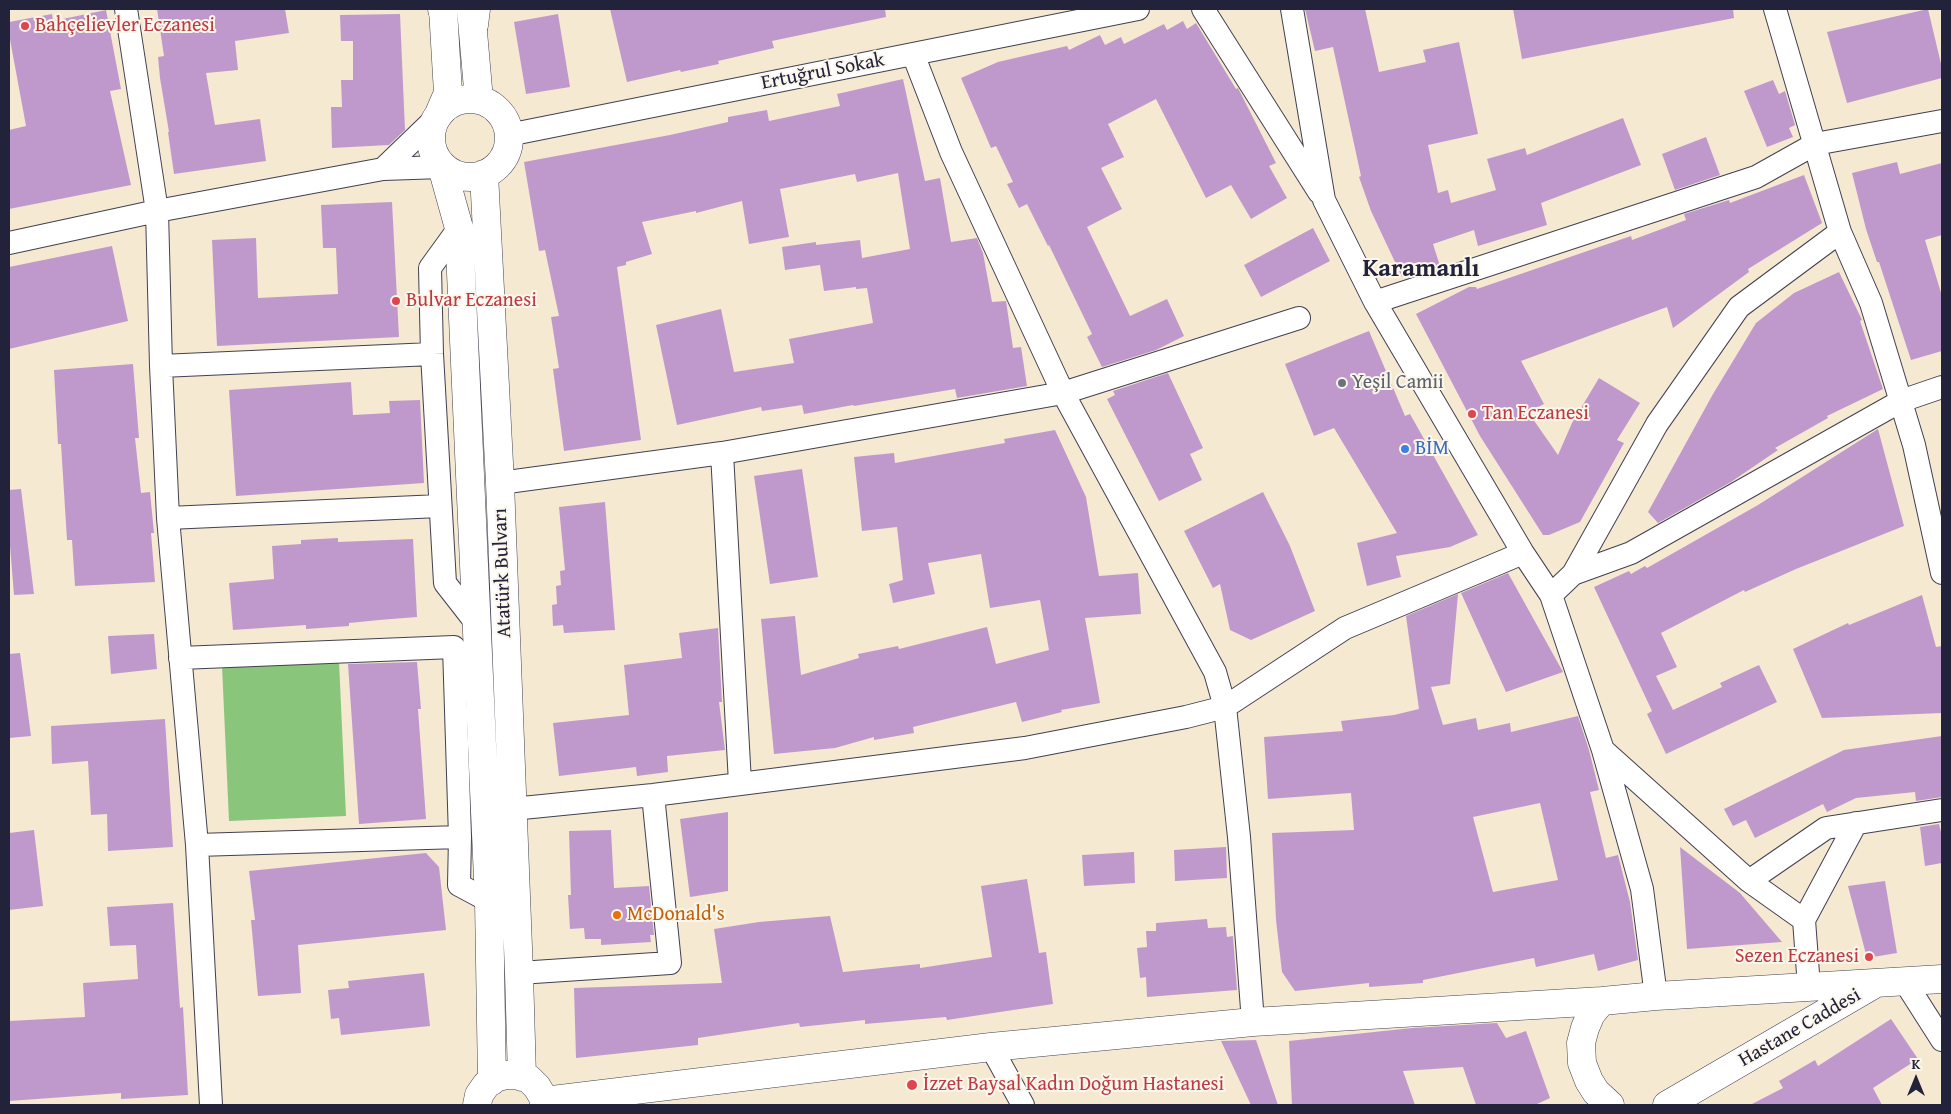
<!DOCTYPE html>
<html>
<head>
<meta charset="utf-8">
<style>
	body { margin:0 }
	#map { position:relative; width:1951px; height:1114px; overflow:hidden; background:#f5e9d2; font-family:"Gentium Book Plus",serif }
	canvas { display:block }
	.frame { position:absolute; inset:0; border:10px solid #22223b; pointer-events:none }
	.north { position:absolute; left:1891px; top:1054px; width:50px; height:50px; -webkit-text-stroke:4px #fbf7ec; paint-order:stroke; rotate:0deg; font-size:14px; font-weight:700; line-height:20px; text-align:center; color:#22223b }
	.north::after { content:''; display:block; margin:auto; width:18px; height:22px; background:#22223b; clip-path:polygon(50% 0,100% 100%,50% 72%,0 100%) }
</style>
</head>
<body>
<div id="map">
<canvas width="1951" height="1114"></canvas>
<div class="frame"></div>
<div class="north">K</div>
</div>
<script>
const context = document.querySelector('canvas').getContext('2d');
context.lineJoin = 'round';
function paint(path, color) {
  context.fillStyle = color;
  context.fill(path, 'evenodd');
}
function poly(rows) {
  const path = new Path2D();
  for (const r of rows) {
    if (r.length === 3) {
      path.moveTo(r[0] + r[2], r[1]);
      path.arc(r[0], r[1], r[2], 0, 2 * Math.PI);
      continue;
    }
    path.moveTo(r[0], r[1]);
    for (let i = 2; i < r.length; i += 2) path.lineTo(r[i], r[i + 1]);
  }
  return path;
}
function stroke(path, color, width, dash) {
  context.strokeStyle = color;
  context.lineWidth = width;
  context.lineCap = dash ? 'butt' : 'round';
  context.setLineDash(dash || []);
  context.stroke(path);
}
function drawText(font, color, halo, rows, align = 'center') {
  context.font = font + ' "Gentium Book Plus",serif';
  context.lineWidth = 4;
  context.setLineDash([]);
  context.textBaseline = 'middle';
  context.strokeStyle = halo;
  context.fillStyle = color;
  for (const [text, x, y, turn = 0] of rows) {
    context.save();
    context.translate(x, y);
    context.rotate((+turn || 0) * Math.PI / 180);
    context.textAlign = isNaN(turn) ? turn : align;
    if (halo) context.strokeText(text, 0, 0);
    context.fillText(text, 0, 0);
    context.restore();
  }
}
paint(poly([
	[339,661,346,816,229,821,222,666]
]), '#89c67c');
paint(poly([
	[157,9,285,9,289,33,235,41,238,70,206,73,215,125,260,119,266,161,174,174,168,132,169,132,160,78,158,57,164,56],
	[610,9,885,9,886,17,772,41,774,48,718,61,719,64,681,72,680,70,627,82],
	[1305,9,1365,9,1379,72,1426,62,1423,50,1459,42,1478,134,1428,145,1438,193,1448,190,1451,203,1496,190,1487,159,1525,148,1527,155,1623,118,1641,165,1541,203,1547,225,1478,246,1474,230,1433,244,1440,266,1402,277,1371,211,1359,177,1361,176,1333,47,1315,51],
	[1513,9,1733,9,1734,18,1522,59],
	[1928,9,1942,68,1942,78,1847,103,1827,32],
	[106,10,121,89,110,91,131,185,9,209,9,130,26,126,9,34,9,22,52,14,53,21],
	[400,14,405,130,389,145,332,148,331,107,342,107,341,80,353,80,353,41,341,41,340,15],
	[558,14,570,87,526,94,514,22],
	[1183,21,1187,29,1196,23,1236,89,1238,88,1241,94,1276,163,1269,166,1287,198,1251,219,1231,185,1206,198,1156,99,1108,124,1124,157,1101,168,1122,209,1087,227,1130,316,1167,299,1184,336,1156,350,1102,367,1087,337,1092,334,1049,245,1048,246,1027,204,1019,208,1007,184,1013,182,996,146,991,148,961,78,998,62,1067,46,1069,50,1100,35,1105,45,1121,37,1124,44,1164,24,1167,30],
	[903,79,925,181,940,178,951,242,977,238,983,253,992,302,1006,301,1013,348,1021,347,1027,386,957,398,955,389,854,406,853,405,804,414,802,405,762,411,761,407,677,425,656,325,721,309,734,372,794,363,789,339,873,323,867,288,856,289,856,287,824,291,820,265,785,270,782,247,816,242,816,245,860,240,862,258,910,249,898,173,857,182,855,174,780,189,789,237,749,244,742,201,696,213,696,211,642,222,652,254,626,262,626,265,617,267,641,440,564,451,553,369,559,368,551,317,559,316,545,250,539,251,524,162,670,135,728,122,728,117,767,110,769,121,840,106,837,94],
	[1773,80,1779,94,1785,91,1795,125,1789,128,1793,137,1767,147,1744,91],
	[1706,137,1720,175,1675,190,1662,154],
	[1897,162,1900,174,1942,163,1942,235,1925,240,1942,296,1942,351,1911,360,1879,262,1877,262,1866,229,1852,173],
	[1804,175,1822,223,1748,269,1749,272,1673,328,1667,307,1521,361,1544,404,1528,412,1558,455,1572,423,1599,378,1640,403,1617,440,1624,443,1580,522,1549,535,1543,535,1480,436,1416,314,1469,287,1476,287,1477,289,1631,236,1632,240,1686,220,1684,214,1729,200,1730,203],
	[392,202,399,337,217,346,212,240,256,238,258,298,338,294,336,248,323,248,321,205],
	[1313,228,1330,261,1261,297,1244,265],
	[112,246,128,321,9,349,9,267],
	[1839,272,1862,320,1860,321,1883,389,1827,416,1828,418,1775,448,1778,450,1731,482,1658,523,1648,512,1713,394,1756,323,1794,293],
	[1369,331,1405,416,1410,414,1478,535,1450,547,1396,556,1401,577,1367,586,1357,543,1397,533,1334,428,1314,436,1285,364],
	[133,364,139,438,135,438,141,493,150,492,154,533,151,533,155,582,75,586,72,540,67,540,61,444,58,444,54,370],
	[1168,373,1203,448,1190,454,1202,480,1159,501,1107,399,1115,395,1113,391],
	[351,382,353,415,390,413,389,401,420,400,424,483,236,496,229,390],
	[1878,429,1904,526,1796,569,1745,592,1744,590,1661,633,1677,667,1656,676,1673,710,1722,687,1720,683,1759,665,1777,702,1666,754,1647,714,1652,711,1594,587,1629,571,1631,574,1645,566,1647,568,1758,505],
	[1055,430,1086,497,1099,576,1138,573,1141,614,1085,618,1100,703,1061,710,1062,712,1022,722,1016,702,913,727,914,733,874,740,874,737,835,748,774,754,761,619,795,616,801,675,859,658,858,654,898,646,899,649,987,627,996,664,1049,650,1040,600,990,608,981,554,928,563,935,594,893,603,889,584,903,580,897,527,862,531,854,457,894,453,895,463,1005,443,1004,439],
	[802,469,818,577,770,584,754,476],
	[21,489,34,594,14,595,9,533,9,490],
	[1263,492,1290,546,1315,611,1251,640,1230,630,1220,584,1213,588,1184,531],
	[605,502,615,630,564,633,563,625,553,626,552,605,557,604,556,586,561,585,560,571,565,570,559,507],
	[338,538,338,542,413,539,417,617,379,620,349,623,349,626,306,629,306,625,233,630,229,583,274,579,272,546,301,544,301,540],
	[1508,573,1563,672,1506,692,1461,593],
	[1458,594,1450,684,1431,687,1443,725,1476,718,1478,730,1510,723,1511,732,1578,716,1589,750,1599,790,1590,792,1606,858,1618,855,1630,902,1638,960,1598,971,1594,954,1536,967,1534,958,1423,980,1423,983,1369,987,1369,983,1295,991,1282,972,1276,920,1272,833,1354,830,1351,793,1268,799,1264,737,1343,731,1341,721,1394,715,1419,709,1406,616],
	[1540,803,1558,880,1493,892,1473,817],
	[1922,595,1936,647,1942,646,1942,713,1822,718,1793,649,1848,623,1849,625],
	[718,628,722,702,719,702,725,750,667,756,668,772,637,776,636,767,559,776,553,723,629,715,624,665,682,658,679,633],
	[154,634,157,669,111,674,108,636],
	[20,653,31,736,9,738,9,654],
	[417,662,421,709,418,709,426,819,359,824,348,664],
	[165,719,173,847,108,851,107,814,91,815,88,761,52,764,51,726],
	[1942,736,1942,797,1916,801,1915,792,1856,798,1827,812,1823,804,1755,838,1746,820,1733,826,1724,809,1844,750],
	[728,812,728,891,690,897,680,819],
	[1939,824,1942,836,1942,863,1925,866,1920,827],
	[34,830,43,906,9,910,9,833],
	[611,830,614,888,649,886,654,935,650,935,651,942,601,945,601,939,585,939,584,928,570,929,568,895,571,895,569,831],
	[1226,847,1227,878,1175,881,1174,850],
	[1680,847,1740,893,1782,942,1687,949],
	[1134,852,1135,883,1084,886,1082,855],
	[426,853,439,867,446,930,298,945,301,993,258,996,251,920,255,920,249,871],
	[1027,879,1039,953,1046,952,1053,1004,947,1020,946,1017,865,1024,865,1020,800,1027,799,1023,698,1038,698,1045,576,1058,574,988,722,983,714,929,759,922,830,916,843,972,920,964,920,968,992,957,981,886],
	[1885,881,1897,953,1867,958,1848,886],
	[173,903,180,1008,183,1007,188,1095,121,1099,121,1093,9,1101,9,1021,85,1017,83,983,138,979,136,945,110,946,107,907],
	[1207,919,1208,928,1226,927,1227,937,1233,936,1237,990,1147,997,1146,977,1140,978,1137,948,1147,947,1146,931,1156,931,1156,923],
	[424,973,430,1026,341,1035,339,1018,331,1019,328,990,349,988,348,981],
	[1891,1019,1918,1059,1873,1088,1882,1105,1750,1105,1783,1088,1779,1081,1815,1060,1818,1066],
	[1497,1023,1506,1038,1526,1031,1550,1098,1535,1105,1476,1105,1463,1067,1403,1071,1415,1105,1292,1105,1289,1041,1412,1028],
	[1256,1040,1278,1105,1251,1105,1221,1041]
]), '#c099cc');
const street = poly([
	[126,9,157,211,161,366,168,518,197,845,211,1105],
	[1203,9,1319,192],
	[1292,9,1324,200,1375,302,1523,553,1551,595,1603,750,1749,881,1804,920,1809,987],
	[1775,9,1840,232,1871,303,1914,445,1942,573],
	[913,54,951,152,1063,393,1215,672,1225,707,1239,837,1253,1022],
	[438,116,383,169,442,167],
	[508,135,1138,9],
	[459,228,430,268,432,354,445,583,477,624],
	[9,243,157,211,383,169],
	[1375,302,1756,177,1815,144,1942,121],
	[161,366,432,354],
	[722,453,740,783],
	[500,483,722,453,1063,393,1299,318],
	[168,518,440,506],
	[1573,574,1657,424,1739,307,1840,232],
	[1551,595,1573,574,1631,553,1901,401,1942,387],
	[180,658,454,647,460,837,459,885,489,901],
	[1603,750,1642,889,1656,996],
	[512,809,653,795,1025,748,1186,717,1225,707,1345,628,1523,553],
	[197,845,460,837],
	[1749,881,1826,828,1942,810],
	[1804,920,1856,823],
	[519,973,670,963,653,795],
	[1905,982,1942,1040],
	[991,1047,1023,1105]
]);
const secondary = poly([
	[1602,1001,1591,1014,1585,1028,1581,1043,1582,1063,1589,1081,1596,1092,1610,1105],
	[544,1101,991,1047,1253,1022,1602,1001,1656,996,1942,979],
	[1667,1105,1873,985]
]);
const primary = poly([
	[471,9,479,100],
	[470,138,39],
	[438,116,448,93,443,9],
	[442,167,459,228,489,901,492,1081],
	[484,174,500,483,519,973,522,1077],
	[477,1105,479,1095,486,1085,495,1078,506,1075,518,1075,529,1079,537,1087,543,1097,544,1105]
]);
const highway = poly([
	[442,9,443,12],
	[474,25,476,9]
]);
stroke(street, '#424052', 24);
stroke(secondary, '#424052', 29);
stroke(primary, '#424052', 29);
stroke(highway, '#424052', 29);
stroke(street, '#fff', 22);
stroke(secondary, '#fff', 28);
stroke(primary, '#fff', 28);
stroke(highway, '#fff', 28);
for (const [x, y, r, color] of [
	[25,26,5,"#e0444e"],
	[396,301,5,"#e0444e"],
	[1342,383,5,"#6b7280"],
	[1472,414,5,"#e0444e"],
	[1405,449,5,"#3f7fe0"],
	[617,915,5,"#e8710a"],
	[1869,957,5,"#e0444e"],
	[912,1085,6,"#e0444e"]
]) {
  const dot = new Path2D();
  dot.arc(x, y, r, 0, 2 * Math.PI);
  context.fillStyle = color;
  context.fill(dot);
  stroke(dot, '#fbf7ec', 2);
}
drawText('20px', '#be3a42', '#fbf7ec', [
	["Bahçelievler Eczanesi",35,26],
	["Bulvar Eczanesi",406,301],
	["Tan Eczanesi",1482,414],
	["Sezen Eczanesi",1859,957,"right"],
	["İzzet Baysal Kadın Doğum Hastanesi",923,1085]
], 'left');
drawText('20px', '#22223b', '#fbf7ec', [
	["Ertuğrul Sokak",823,72,-11],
	["Atatürk Bulvarı",503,573,-92],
	["Hastane Caddesi",1800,1028,-30]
]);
drawText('20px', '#5b616d', '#fbf7ec', [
	["Yeşil Camii",1352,383]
], 'left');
drawText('20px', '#366cbe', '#fbf7ec', [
	["BİM",1415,449]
], 'left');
drawText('20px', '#c56008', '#fbf7ec', [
	["McDonald's",627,915]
], 'left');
drawText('bold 25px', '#22223b', '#fbf7ec', [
	["Karamanlı",1421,270]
]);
</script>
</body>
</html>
